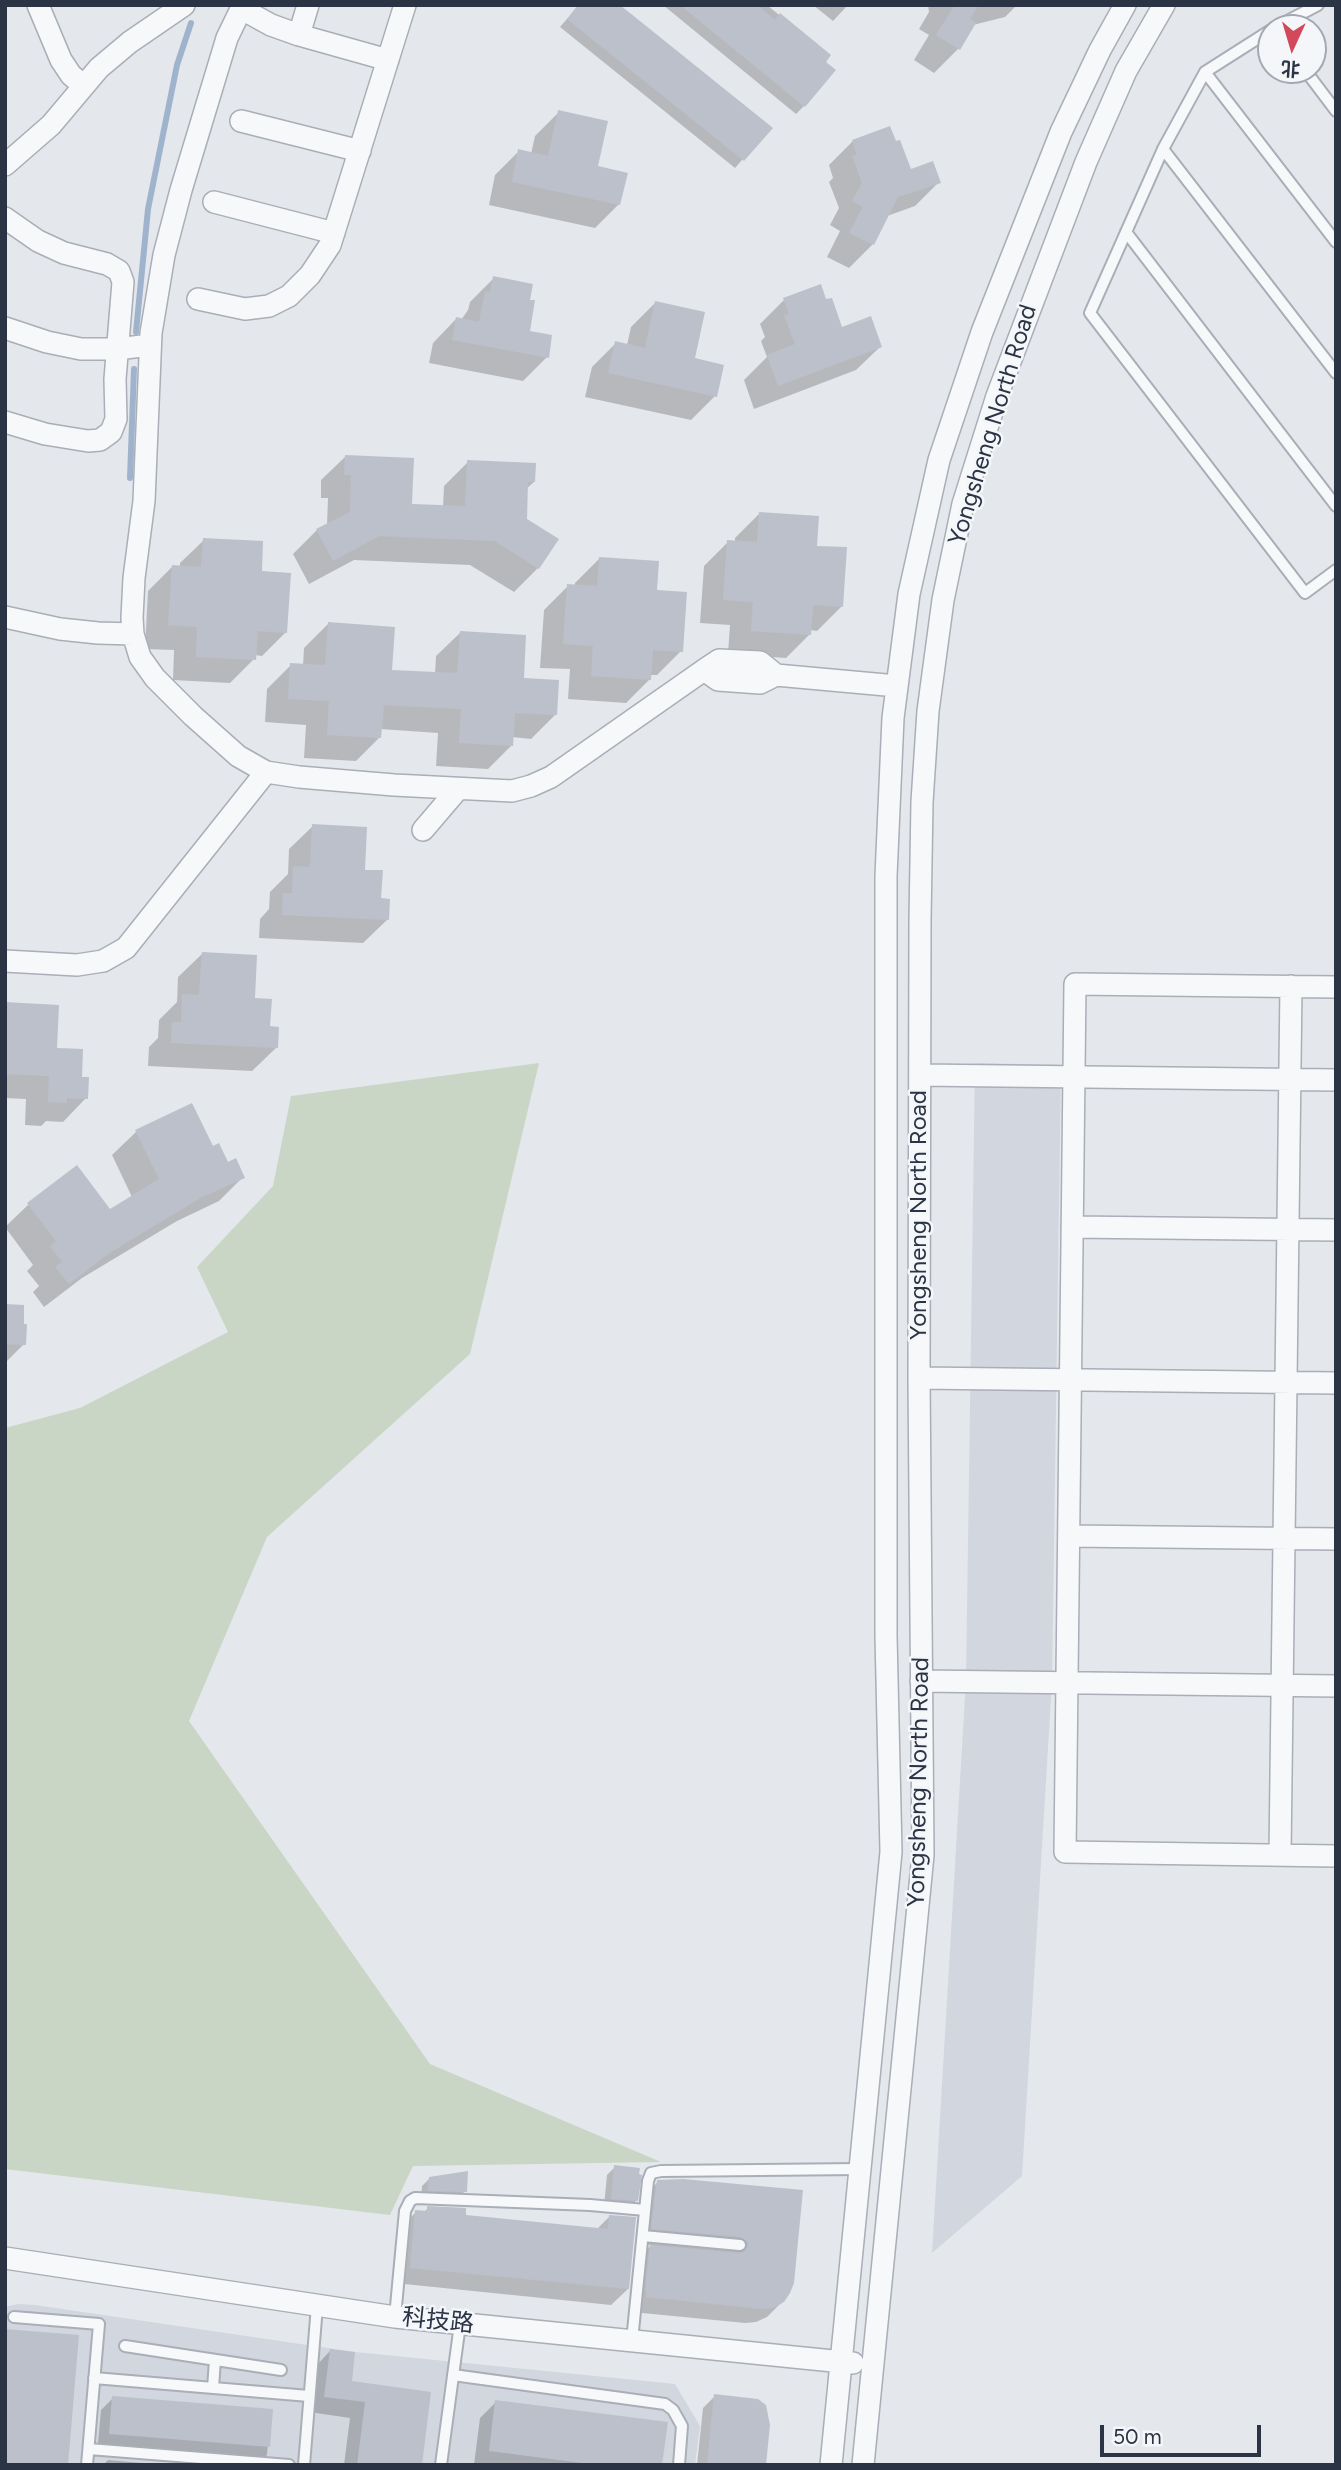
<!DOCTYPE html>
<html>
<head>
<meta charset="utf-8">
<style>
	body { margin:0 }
	#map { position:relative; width:1341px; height:2470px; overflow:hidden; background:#e4e7ec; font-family:Figtree,"Noto Sans SC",sans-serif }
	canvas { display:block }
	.frame { position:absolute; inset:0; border:7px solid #2b3445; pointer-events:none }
	.north { position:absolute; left:1257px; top:14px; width:70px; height:70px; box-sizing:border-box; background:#f4f6f9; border:2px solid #a4a8b1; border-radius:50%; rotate:184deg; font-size:19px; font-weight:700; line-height:28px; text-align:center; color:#2b3445 }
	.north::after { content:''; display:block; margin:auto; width:24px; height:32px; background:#d1495b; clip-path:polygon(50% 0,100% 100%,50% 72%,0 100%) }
	.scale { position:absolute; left:1100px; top:2425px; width:161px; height:32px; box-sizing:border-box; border:4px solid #2b3445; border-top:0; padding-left:9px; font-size:21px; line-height:24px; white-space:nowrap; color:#2b3445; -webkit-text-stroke:5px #f4f6f9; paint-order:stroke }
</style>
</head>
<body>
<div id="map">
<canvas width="1341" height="2470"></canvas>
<div class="frame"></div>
<div class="north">北</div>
<div class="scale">50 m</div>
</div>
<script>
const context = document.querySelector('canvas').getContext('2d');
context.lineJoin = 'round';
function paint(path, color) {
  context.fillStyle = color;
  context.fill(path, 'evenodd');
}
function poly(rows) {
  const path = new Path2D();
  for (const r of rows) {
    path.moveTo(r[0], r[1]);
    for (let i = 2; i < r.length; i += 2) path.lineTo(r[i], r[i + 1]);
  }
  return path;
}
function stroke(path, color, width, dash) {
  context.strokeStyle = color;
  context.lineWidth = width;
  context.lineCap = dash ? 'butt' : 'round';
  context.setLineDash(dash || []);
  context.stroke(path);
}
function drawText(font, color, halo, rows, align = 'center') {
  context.font = font + ' Figtree,"Noto Sans SC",sans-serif';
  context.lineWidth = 5;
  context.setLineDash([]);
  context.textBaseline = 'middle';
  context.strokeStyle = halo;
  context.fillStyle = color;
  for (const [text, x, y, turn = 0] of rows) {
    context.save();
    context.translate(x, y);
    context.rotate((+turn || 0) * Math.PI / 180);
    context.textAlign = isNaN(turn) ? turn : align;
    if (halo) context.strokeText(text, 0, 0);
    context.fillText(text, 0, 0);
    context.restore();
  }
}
paint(poly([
	[975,1063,1061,1065,1052,1682,1022,2176,932,2253,966,1680],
	[18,2304,35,2305,355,2352,675,2384,700,2426,695,2465,5,2465,5,2307]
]), '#d2d6de');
paint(poly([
	[539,1063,470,1354,267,1537,189,1721,430,2064,661,2162,413,2166,390,2215,5,2169,5,1428,80,1408,228,1332,197,1267,273,1186,291,1096]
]), '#c9d6c5');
paint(poly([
	[579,5,770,128,735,168,560,27],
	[663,5,767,5,829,56,804,106,796,114],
	[813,5,848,5,833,21],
	[928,5,1017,5,1005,17,973,25,958,49,934,73,914,60,929,35,919,29,929,12],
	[559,112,619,204,595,228,489,205,495,175,519,151,531,154,535,136],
	[853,141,910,171,939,182,915,206,887,216,873,244,849,268,827,257,840,231,830,225,839,208,829,182,833,178,829,165],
	[494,278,528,332,547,357,523,381,429,363,433,343,456,319,461,320,468,310,470,302],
	[784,300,825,302,841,329,880,347,856,370,754,409,744,380,767,357,761,341,765,337,760,324],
	[655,303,715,396,691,420,585,397,592,367,616,343,627,345,631,327],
	[345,457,410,506,443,507,444,486,468,462,534,482,526,489,525,520,556,540,538,568,514,592,470,565,354,560,309,584,293,554,317,530,327,525,328,498,321,498,321,480],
	[759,514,815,547,841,607,817,631,810,630,810,634,786,658,728,654,730,625,700,623,704,566,728,542,735,542,735,538],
	[204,540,286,632,262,656,255,655,254,659,230,683,173,680,174,650,145,649,148,591,172,567,180,567,180,563],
	[599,559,655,592,681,651,657,675,650,675,650,679,626,703,568,699,570,669,540,668,544,610,568,586,575,587,575,583],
	[328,624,390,671,435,674,436,656,460,633,522,679,555,715,531,739,512,737,511,746,488,769,436,766,438,733,380,729,380,737,356,761,304,758,306,725,265,722,267,689,291,665,303,666,304,648],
	[313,826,363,872,379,900,387,920,363,943,259,938,260,919,269,909,270,892,288,874,289,849],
	[202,954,253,1000,268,1028,276,1048,252,1071,148,1066,149,1047,158,1038,159,1020,177,1002,178,977],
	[5,1004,55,1050,80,1078,86,1098,63,1122,46,1121,41,1126,25,1125,26,1099,5,1098],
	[136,1132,212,1149,243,1177,219,1201,177,1221,82,1278,44,1307,33,1292,39,1286,27,1271,33,1265,5,1227,28,1205,77,1168,110,1211,132,1197,112,1155],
	[5,1306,24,1344,5,1363],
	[615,2167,636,2201,629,2208,604,2206,607,2175],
	[430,2178,465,2191,457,2199,421,2198,422,2186],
	[658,2182,801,2192,783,2301,767,2317,756,2322,745,2323,632,2312,635,2262,651,2245,637,2244,642,2197],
	[428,2208,464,2217,596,2230,610,2216,628,2289,611,2305,394,2283,400,2228,416,2212,423,2213],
	[330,2351,350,2383,420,2465,344,2465,350,2418,309,2412,315,2367],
	[715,2396,764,2465,697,2465,703,2408],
	[113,2398,271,2411,267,2455,257,2465,97,2454,101,2410],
	[496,2402,661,2465,474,2465,480,2418],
	[108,2460,165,2465,103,2465]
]), '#0003');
stroke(poly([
	[136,332,148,209,177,65,191,23],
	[130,478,134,369]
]), '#9fb4cc', 6);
paint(poly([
	[578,5,620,5,773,128,744,161,567,19],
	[680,5,757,5,775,20,780,13,831,55,826,62,836,70,805,107],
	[955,5,979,5,970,19,976,23,960,50,936,35],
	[558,110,608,121,598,166,628,173,620,205,512,182,518,149,548,156],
	[890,126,896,141,900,140,911,169,933,161,941,183,898,197,874,245,849,233,863,207,852,201,862,183,852,156,857,155,852,140],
	[493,276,533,284,530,300,535,300,530,331,552,335,549,358,452,340,456,317,479,322,485,291,490,292],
	[821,284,826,299,832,298,842,327,871,316,882,347,778,386,767,355,795,344,784,315,789,314,783,298],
	[655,301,705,312,695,358,724,365,717,397,608,373,615,341,645,348],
	[345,455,414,458,412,504,439,505,465,506,467,460,536,463,535,482,528,482,527,519,559,539,539,569,495,541,379,536,333,561,316,529,350,512,351,475,344,475],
	[759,512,819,516,817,546,847,547,843,607,813,605,811,635,751,631,753,602,723,600,727,540,757,542],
	[203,538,263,541,262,571,291,573,287,633,258,631,256,660,196,657,197,627,168,625,172,565,201,567],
	[599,557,659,561,657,590,687,592,683,652,653,650,651,680,591,676,593,646,563,644,567,584,597,586],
	[328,622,395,627,392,670,457,673,460,631,526,635,524,678,559,680,557,715,515,713,513,746,459,743,461,709,384,705,381,738,327,735,329,701,288,699,290,663,325,665],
	[312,824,367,827,365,870,383,870,381,898,390,899,389,920,282,915,283,893,292,893,293,866,310,867],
	[202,952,257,955,255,998,272,999,270,1026,279,1027,278,1048,171,1043,172,1022,181,1022,182,994,199,995],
	[5,1002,59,1005,57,1048,83,1049,82,1077,89,1077,88,1099,67,1098,67,1103,48,1102,49,1076,5,1074],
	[192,1103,213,1146,219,1143,228,1162,236,1158,245,1178,202,1197,154,1226,108,1254,69,1284,55,1267,62,1262,50,1246,56,1241,27,1203,77,1165,110,1209,159,1179,135,1130],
	[5,1304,24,1305,24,1324,27,1324,26,1345,5,1344],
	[614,2165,640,2168,639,2174,642,2175,638,2201,611,2199],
	[468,2171,467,2192,428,2191,429,2177],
	[683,2179,803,2190,794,2283,790,2293,784,2302,773,2308,762,2309,646,2297,647,2291,645,2291,650,2245,739,2253,744,2252,748,2246,747,2241,741,2237,651,2229,657,2180],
	[427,2206,466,2208,466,2215,608,2229,609,2215,636,2217,629,2289,410,2268,415,2210,427,2211],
	[5,2329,79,2335,68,2465,5,2465],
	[330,2349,355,2352,352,2381,431,2392,422,2465,357,2465,365,2402,324,2397],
	[714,2394,758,2399,766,2405,770,2425,766,2465,707,2465],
	[112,2396,273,2409,270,2447,109,2434],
	[495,2400,668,2422,662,2465,597,2465,489,2451]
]), '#bbc0ca');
const service = poly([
	[1274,28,1318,5],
	[1271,30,1205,72,1163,149,1090,313,1305,593,1336,570],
	[1305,70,1336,111],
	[1205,72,1336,242],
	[1163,149,1336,373],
	[1126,232,1336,506],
	[643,2236,740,2245],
	[14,2317,99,2324,87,2465],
	[395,2317,405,2211,410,2201,415,2198,590,2205,645,2210],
	[632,2341,648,2181,651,2173,661,2171,859,2169],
	[125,2346,281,2370],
	[453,2375,665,2404,673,2410,682,2426,679,2465],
	[94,2378,309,2396],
	[213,2388,215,2360],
	[89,2449,289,2465],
	[304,2465,317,2306],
	[441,2465,460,2324]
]);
const minor = poly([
	[38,5,61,60,71,75,84,86],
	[243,5,227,38,181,190,164,255,151,333,144,501,134,578,132,618,133,634,140,657,155,678,193,716,238,756,266,772,299,777,394,785,512,791,531,786,551,777,704,670,719,660,760,662,776,675,760,683,718,680,704,670],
	[242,9,271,25,299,35,388,60],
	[299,35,308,5],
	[241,121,360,151],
	[5,165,51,125,99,68,130,42,184,5],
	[214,202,334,233],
	[5,218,38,241,64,253,107,264,119,271,123,282,115,379,116,419,111,432,100,440,88,441,45,434,5,422],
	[198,299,245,309,269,306,289,296,310,275,330,245,405,5],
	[5,328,47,342,81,349,117,349,150,345],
	[5,617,60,629,98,633,133,634],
	[776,675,897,686],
	[423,830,458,789],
	[5,961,77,965,103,961,126,948,266,772],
	[1336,987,1075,984,1065,1852,1336,1856],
	[920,1075,1336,1080],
	[1072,1227,1336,1230],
	[919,1378,1336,1383],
	[1069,1536,1336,1539],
	[921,1681,1336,1686],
	[1280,1855,1291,986],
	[5,2258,395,2317,853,2363],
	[831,2465,891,1852,886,1636,886,876,893,718,909,594,939,460,982,332,1061,132,1100,50,1125,5],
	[863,2465,923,1855,919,1378,920,920,922,802,928,711,943,600,963,504,997,396,1086,162,1126,71,1164,5]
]);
stroke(service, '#a9aeb7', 14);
stroke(minor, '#a9aeb7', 24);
stroke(service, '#f7f8fa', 10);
stroke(minor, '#f7f8fa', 21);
drawText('24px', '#2b3445', '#f4f6f9', [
	["Yongsheng North Road",993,425,-73],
	["Yongsheng North Road",919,1215,-90],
	["Yongsheng North Road",919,1782,-89],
	["科技路",438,2321,6]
]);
</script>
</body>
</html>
